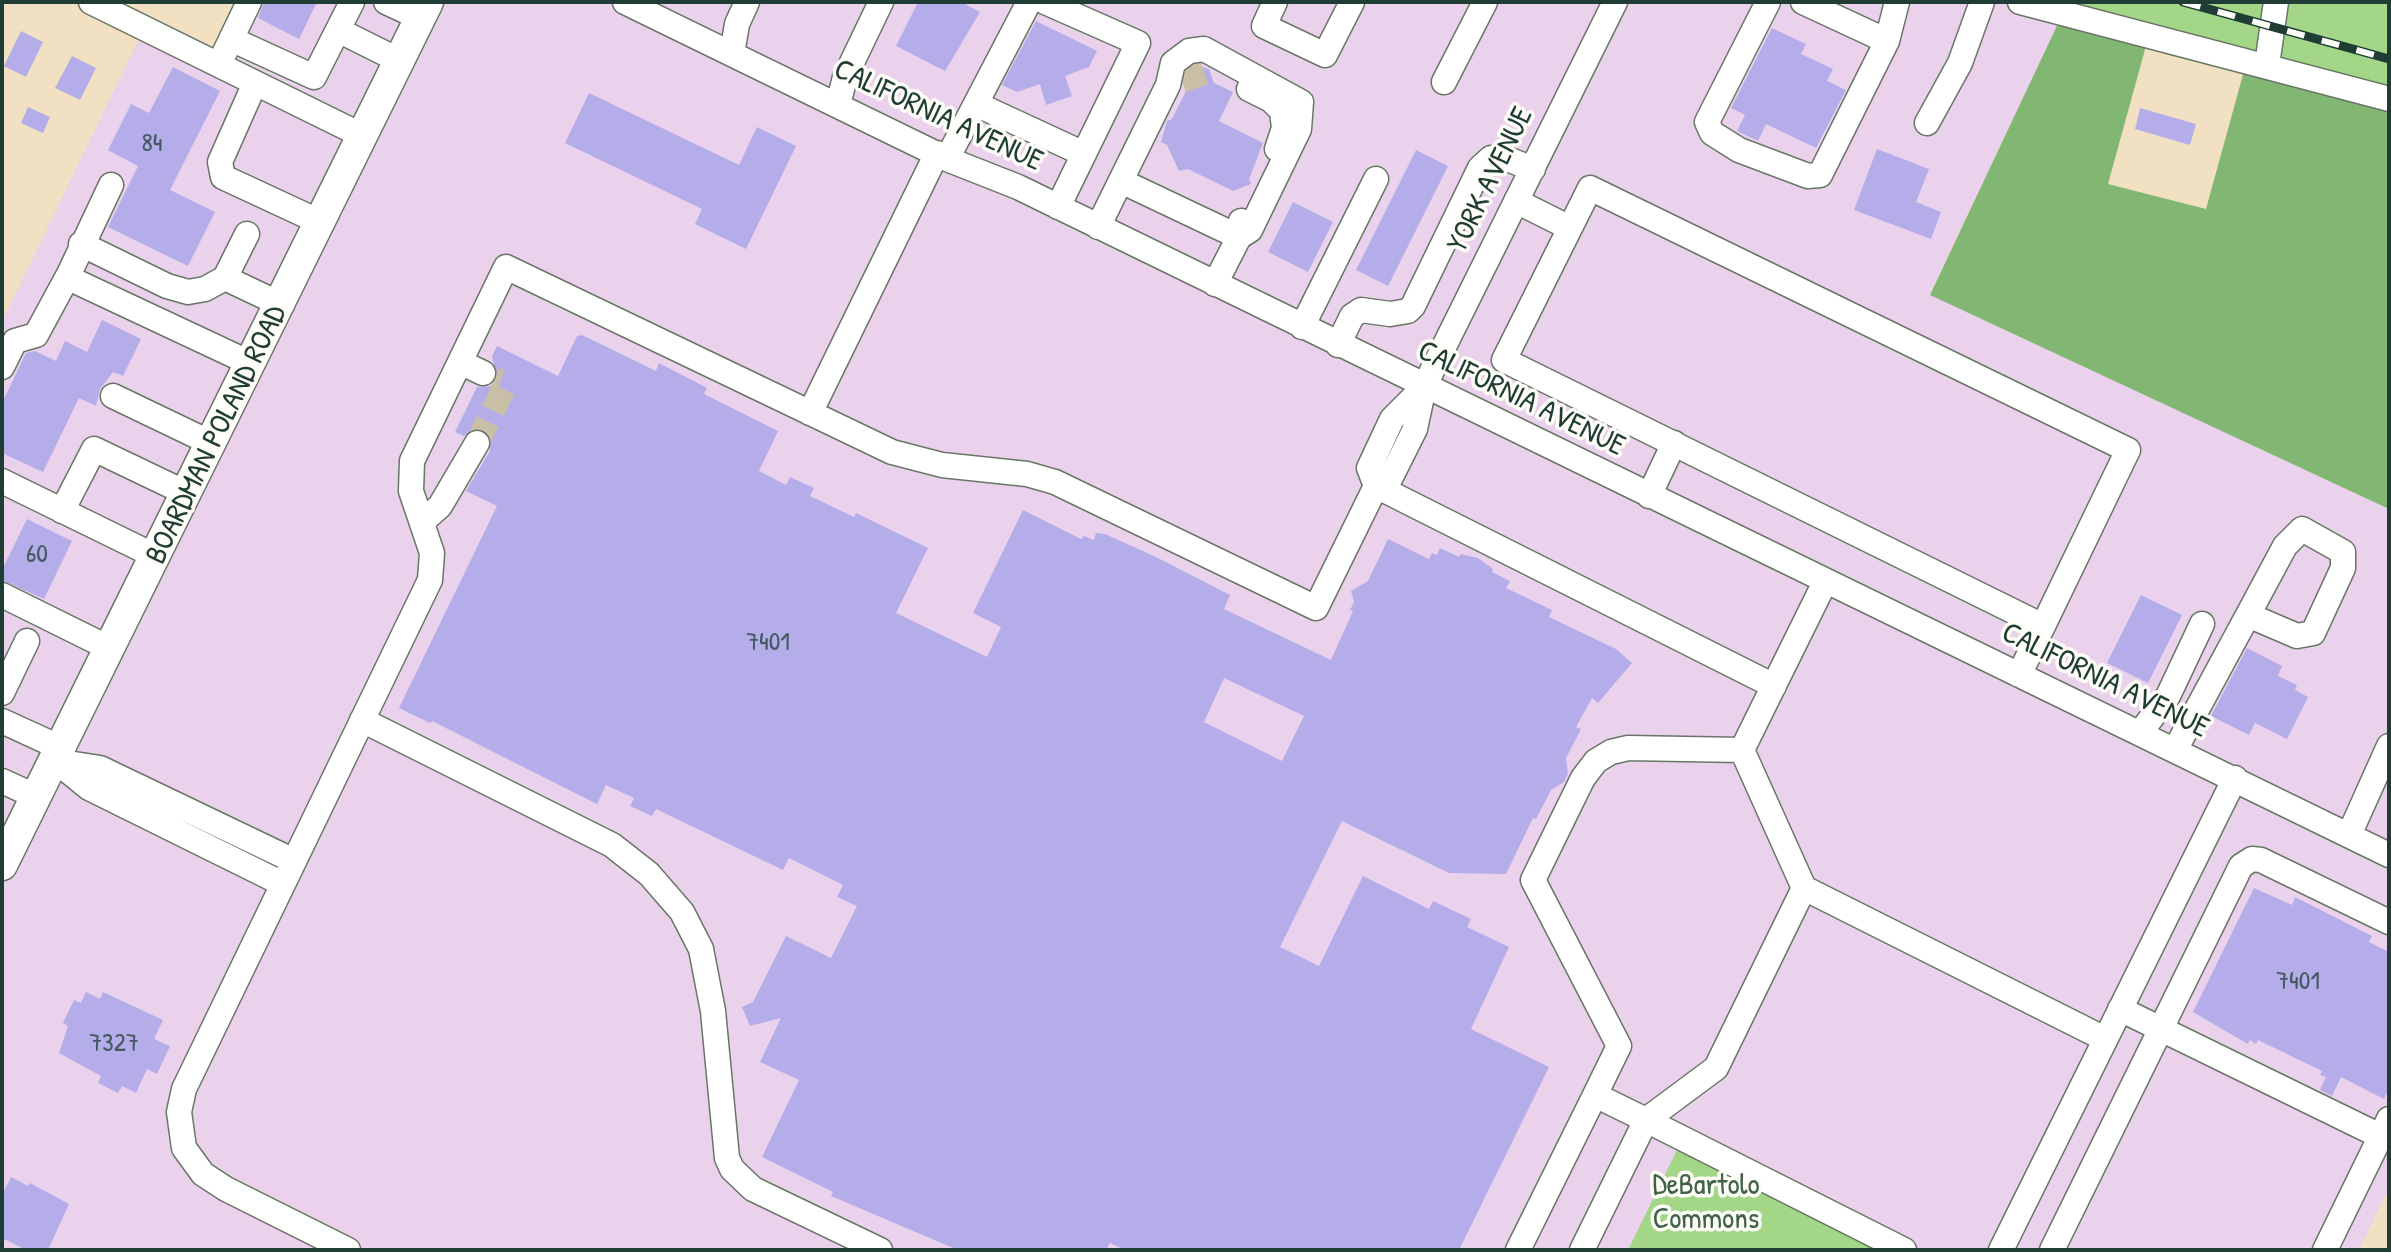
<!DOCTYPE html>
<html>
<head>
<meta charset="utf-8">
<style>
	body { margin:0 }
	#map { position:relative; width:2391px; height:1252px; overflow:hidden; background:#f2e0c3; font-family:"Patrick Hand",sans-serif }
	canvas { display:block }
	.frame { position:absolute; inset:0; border:4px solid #1f3d34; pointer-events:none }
</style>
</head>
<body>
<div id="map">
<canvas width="2391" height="1252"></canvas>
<div class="frame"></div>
</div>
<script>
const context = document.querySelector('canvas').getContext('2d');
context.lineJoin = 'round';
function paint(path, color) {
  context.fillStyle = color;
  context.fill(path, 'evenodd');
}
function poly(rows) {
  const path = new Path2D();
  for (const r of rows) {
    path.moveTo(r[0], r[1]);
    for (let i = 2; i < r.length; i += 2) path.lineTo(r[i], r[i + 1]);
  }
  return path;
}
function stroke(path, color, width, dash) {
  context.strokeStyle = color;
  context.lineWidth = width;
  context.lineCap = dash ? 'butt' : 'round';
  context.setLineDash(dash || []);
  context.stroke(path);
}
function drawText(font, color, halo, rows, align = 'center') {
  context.font = font + ' "Patrick Hand",sans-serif';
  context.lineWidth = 7;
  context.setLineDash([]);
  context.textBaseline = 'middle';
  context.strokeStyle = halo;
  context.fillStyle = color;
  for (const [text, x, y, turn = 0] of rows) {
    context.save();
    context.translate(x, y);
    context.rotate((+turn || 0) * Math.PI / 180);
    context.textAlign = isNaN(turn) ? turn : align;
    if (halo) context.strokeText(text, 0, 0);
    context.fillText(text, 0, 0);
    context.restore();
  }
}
paint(poly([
	[239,2,2020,2,2063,13,1930,294,2389,509,2389,1188,2359,1250,2,1250,2,322,144,28,210,61]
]), '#ead1ec');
paint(poly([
	[2020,2,2389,2,2389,99],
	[1683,1138,1904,1250,1628,1250]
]), '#a3d686');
paint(poly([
	[2063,13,2149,35,2108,184,2206,209,2247,60,2389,99,2389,509,1930,295]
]), '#82b773');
paint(poly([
	[264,2,317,2,299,39,258,18],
	[918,2,961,2,980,12,945,71,896,46],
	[1036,21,1097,51,1089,67,1065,76,1072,96,1046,105,1040,84,1017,92,1002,85],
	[1772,28,1806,44,1801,54,1833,69,1827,81,1846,90,1816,148,1766,124,1758,141,1737,131,1745,115,1731,108],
	[21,31,43,42,26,77,4,66],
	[72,56,96,68,80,100,55,88],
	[1195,65,1209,69,1214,83,1233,92,1219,121,1263,143,1249,179,1251,184,1233,191,1188,169,1179,171,1167,145,1161,142,1167,121,1172,119,1185,93,1186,72],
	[173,67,220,91,170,190,215,212,188,266,108,227,138,166,108,150,131,104,149,113],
	[589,93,739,165,757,127,796,146,746,249,695,224,702,209,565,143],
	[28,107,50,117,43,133,21,123],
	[2140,108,2196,124,2190,145,2135,129],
	[1877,149,1929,169,1916,202,1941,212,1931,239,1854,210],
	[1416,150,1448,166,1388,286,1356,270],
	[1293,202,1333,222,1308,272,1268,252],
	[102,320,141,339,123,376,113,372,100,389,96,406,79,398,43,472,2,453,2,403,26,353,35,351,56,361,65,341,87,352],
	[582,335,656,371,659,363,707,388,704,394,778,431,759,471,786,485,790,477,814,488,810,496,854,517,856,513,928,548,896,613,987,657,1001,627,973,613,1023,510,1081,539,1084,536,1094,540,1096,533,1105,534,1156,557,1230,595,1224,609,1331,660,1353,611,1350,610,1354,602,1351,591,1368,581,1388,539,1429,559,1432,553,1437,555,1440,548,1459,557,1460,554,1478,558,1493,569,1492,572,1510,581,1506,588,1552,610,1549,617,1616,649,1632,663,1598,703,1592,698,1576,727,1581,729,1566,758,1568,774,1564,782,1551,790,1536,819,1533,818,1506,874,1449,873,1342,821,1280,947,1319,966,1363,876,1429,909,1433,901,1471,919,1467,927,1509,947,1471,1029,1549,1067,1459,1250,1125,1250,1110,1243,1106,1250,958,1250,831,1196,833,1192,762,1157,799,1080,760,1062,781,1018,750,1026,742,1007,753,1002,786,936,831,958,857,906,837,897,843,885,789,858,783,870,656,809,652,816,630,806,634,798,606,785,597,804,432,721,430,723,399,708,497,506,466,491,490,451,490,436,478,428,464,436,455,432,477,387,491,386,497,379,492,356,497,346,558,376,577,336],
	[1224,678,1304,716,1282,761,1204,722],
	[27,519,72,541,44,599,2,580,2,570],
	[2141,595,2182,615,2148,683,2107,663],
	[2247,648,2282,666,2278,676,2297,685,2295,690,2308,697,2287,739,2255,723,2249,735,2211,716],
	[2254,888,2292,905,2295,897,2372,936,2369,942,2389,952,2389,1088,2384,1099,2341,1077,2332,1096,2320,1090,2326,1077,2320,1075,2322,1071,2258,1040,2256,1044,2250,1040,2248,1044,2193,1012],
	[86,992,100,999,103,992,163,1020,154,1039,170,1046,157,1074,147,1069,136,1093,122,1086,118,1093,98,1083,101,1076,59,1053,68,1026,63,1023,74,1000,81,1003],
	[11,1177,28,1186,30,1183,69,1204,48,1250,26,1250,2,1238,2,1195]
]), '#b5adea');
stroke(poly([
	[1182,81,1210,71],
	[477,443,506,384,494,379]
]), '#c8bfa6', 24, [24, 12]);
const minor = poly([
	[91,2,363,136],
	[386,2,420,18],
	[625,2,947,159,1018,187,2389,855],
	[1045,2,1138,43,1058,207],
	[1275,2,1264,26,1325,55,1352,2],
	[1768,2,1707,122,1712,133,1739,150,1808,176,1820,175,1887,41],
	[1803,2,1887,41,1897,2],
	[2020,2,2389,99],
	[338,30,400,61],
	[231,39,314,77,352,2],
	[224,54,249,2],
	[732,54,737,24,747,2],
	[2267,65,2276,2],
	[1444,82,1485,2],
	[255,83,220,162,223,177,322,223],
	[1249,89,1271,100,1282,111,1284,128,1277,149],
	[976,104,1084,154],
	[838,105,845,77,881,2],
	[1927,123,1960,63,1982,2],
	[947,159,1029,2],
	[1121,181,1239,237],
	[111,185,69,274,75,281,252,364],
	[1516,201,1570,228],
	[1098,227,1168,85,1173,63,1189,51,1204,49,1301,102,1299,129,1250,230,1239,237],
	[81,244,167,286,188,292,205,289,225,278,282,305],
	[225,278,247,234],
	[1215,284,1239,237,1241,221],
	[1302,327,1376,179],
	[1338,345,1352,316,1361,310,1390,314,1408,311,1413,306,1480,168,1491,158,1505,158,1533,169],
	[460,362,483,373],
	[2,367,15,341,36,335,69,274],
	[1424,387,1392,419,1369,468,1376,486,1774,686],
	[113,396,213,444],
	[810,413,937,153],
	[2,481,157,557],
	[1649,496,1674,443],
	[62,511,94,449,188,494],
	[422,522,440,506,477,443],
	[2,595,111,649],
	[2019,675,2043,626,2128,450,1590,188,1504,360,2043,626],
	[2,693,27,641],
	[362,720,612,845,649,874,682,912,701,949,713,1011,727,1158,732,1169,753,1189,880,1250],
	[2,721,61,748],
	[2140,733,2168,696,2202,624],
	[1742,750,1804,888,2105,1039],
	[1742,750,1825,582],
	[2175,750,2248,615,2285,546,2302,529,2343,552,2343,568,2313,633,2297,636,2248,615],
	[55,761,100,768,294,861],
	[57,762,89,788,283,884],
	[2,781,37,797],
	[2349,835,2389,746],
	[2120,1009,2380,1136],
	[1595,1095,1619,1046,1533,880,1583,778,1596,761,1611,752,1628,748,1742,750],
	[348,1250,226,1189,203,1174,184,1148,179,1112,184,1089,430,580,432,553,411,491,412,461,506,267,892,452,942,465,1027,474,1055,482,1316,608,1376,486,1390,479,1415,429,1424,387,1615,2],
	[1518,1250,1595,1095,1646,1120,1716,1068,1804,888],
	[1582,1250,1646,1120,1904,1250],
	[2001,1250,2235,778],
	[2052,1250,2241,866,2252,859,2261,860,2389,922],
	[2325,1250,2389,1119]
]);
const major = poly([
	[2,865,428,2]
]);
stroke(minor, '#697666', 27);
stroke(major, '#697666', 33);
stroke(minor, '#fff', 24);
stroke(major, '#fff', 30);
const rail = poly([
	[2183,2,2389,59]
]);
stroke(rail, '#1f3d34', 9);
stroke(rail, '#fdfcf7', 6, [18]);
drawText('26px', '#445962', null, [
	["84",152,144],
	["60",37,555],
	["7401",768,643],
	["7401",2298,982],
	["7327",114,1044]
]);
drawText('30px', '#1f3d34', '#fdfcf7', [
	["CALIFORNIA AVENUE",938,116,25],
	["YORK AVENUE",1491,180,-64],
	["CALIFORNIA AVENUE",1521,399,26],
	["BOARDMAN POLAND ROAD",217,435,-64],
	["CALIFORNIA AVENUE",2105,681,26]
]);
drawText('30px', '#406348', '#fdfcf7', [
	["DeBartolo",1706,1186],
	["Commons",1706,1220]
]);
</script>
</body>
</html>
